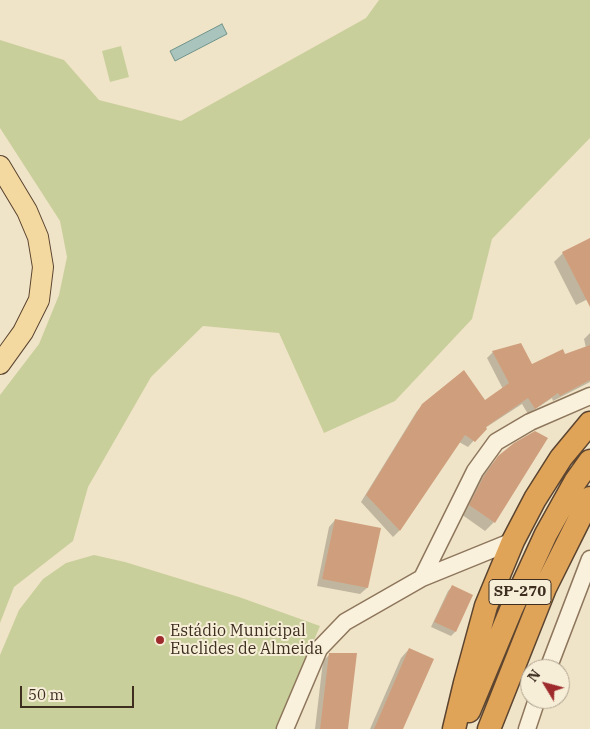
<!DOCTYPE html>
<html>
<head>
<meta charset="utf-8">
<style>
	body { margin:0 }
	#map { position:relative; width:590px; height:729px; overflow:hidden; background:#f0e4c8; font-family:"IBM Plex Serif",serif }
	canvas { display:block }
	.north { position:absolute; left:520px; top:659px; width:50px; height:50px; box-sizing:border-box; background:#f7eed8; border:1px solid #ada18e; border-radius:50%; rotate:307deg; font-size:14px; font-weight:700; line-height:20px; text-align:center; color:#3d2e20 }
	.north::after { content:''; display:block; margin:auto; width:18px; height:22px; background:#9e2a2b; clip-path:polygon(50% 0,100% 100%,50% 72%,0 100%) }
	.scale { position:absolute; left:20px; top:686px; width:114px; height:22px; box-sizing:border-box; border:2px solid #3d2e20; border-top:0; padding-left:6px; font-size:15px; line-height:18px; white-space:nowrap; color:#3d2e20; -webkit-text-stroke:4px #f7eed8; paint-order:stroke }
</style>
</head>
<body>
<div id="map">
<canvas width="590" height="729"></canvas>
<div class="north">N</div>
<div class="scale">50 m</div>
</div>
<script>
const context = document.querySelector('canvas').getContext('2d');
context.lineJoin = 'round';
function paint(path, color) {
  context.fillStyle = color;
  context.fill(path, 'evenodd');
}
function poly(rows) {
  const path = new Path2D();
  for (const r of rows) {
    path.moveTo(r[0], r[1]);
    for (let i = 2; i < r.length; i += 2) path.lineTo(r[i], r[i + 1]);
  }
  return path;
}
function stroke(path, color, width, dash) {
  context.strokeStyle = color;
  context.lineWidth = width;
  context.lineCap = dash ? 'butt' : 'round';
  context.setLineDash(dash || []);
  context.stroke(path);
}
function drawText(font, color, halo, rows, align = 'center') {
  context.font = font + ' "IBM Plex Serif",serif';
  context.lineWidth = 4;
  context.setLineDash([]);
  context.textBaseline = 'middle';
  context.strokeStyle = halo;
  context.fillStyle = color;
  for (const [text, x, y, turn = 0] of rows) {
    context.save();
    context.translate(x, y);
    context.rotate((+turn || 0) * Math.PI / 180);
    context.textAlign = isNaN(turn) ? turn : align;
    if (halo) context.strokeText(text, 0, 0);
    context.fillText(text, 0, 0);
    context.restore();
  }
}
paint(poly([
	[379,0,590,0,590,138,492,239,472,319,395,401,324,433,279,333,203,326,151,377,88,487,73,541,14,587,0,623,0,395,39,344,59,295,67,257,60,221,0,128,0,40,64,60,99,100,181,121,366,18],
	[121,46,129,77,110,82,102,51],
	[94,555,125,562,239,597,320,626,277,729,0,729,0,655,19,610,43,579,66,563]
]), '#c9cf9b');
const water = poly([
	[222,24,227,34,175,61,170,51,222,24]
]);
paint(water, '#a9c4bc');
stroke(water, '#6f938a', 1);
paint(poly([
	[590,240,590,298,576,305,554,262,563,253],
	[590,333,590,382,553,401,552,398,528,414,522,404,485,428,468,447,459,442,399,531,393,537,361,502,417,411,424,404,485,401,503,389,487,358,493,352,532,366,586,348,584,339],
	[499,457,494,522,485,531,461,514,475,486,489,467],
	[335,520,367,588,360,594,317,586,329,527],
	[452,587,455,632,451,636,431,627,448,591],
	[409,649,402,729,370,729,401,658],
	[330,654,347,729,315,729,323,661]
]), '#0003');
paint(poly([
	[590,238,590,307,562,252],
	[521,343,532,364,563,349,565,354,590,345,590,380,560,396,558,393,535,409,528,398,486,427,487,429,475,442,465,435,400,531,366,495,422,404,464,370,485,400,509,383,492,351],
	[535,431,548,438,495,523,469,505,484,476,498,456,514,443],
	[335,519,381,528,368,588,322,579],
	[452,585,473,595,456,632,434,622],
	[409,648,434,659,403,729,374,729],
	[329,653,357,653,348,729,320,729]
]), '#cf9f7d');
const minor = poly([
	[422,578,513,541],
	[548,669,590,559],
	[285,729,319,649,345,622,422,578,475,471,496,442,530,422,590,396],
	[527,729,537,699]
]);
const major = poly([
	[0,166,27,211,38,237,43,267,39,300,23,332,0,364]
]);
const highway = poly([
	[469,711,511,610,546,534,575,482,590,461],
	[454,729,465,683,486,606,513,541,535,499,561,458,590,423],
	[489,729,545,588,590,498]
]);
stroke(minor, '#8d765c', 19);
stroke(major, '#5b4430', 22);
stroke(highway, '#5b4430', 25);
stroke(minor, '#faf1dc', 16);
stroke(major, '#f3d9a0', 20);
stroke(highway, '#e0a458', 22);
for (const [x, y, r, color] of [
	[160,640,5,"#9e2a2b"]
]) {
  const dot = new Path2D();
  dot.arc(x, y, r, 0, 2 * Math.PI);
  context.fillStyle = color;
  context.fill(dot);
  stroke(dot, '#f7eed8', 2);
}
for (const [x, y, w] of [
	[520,592,62]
]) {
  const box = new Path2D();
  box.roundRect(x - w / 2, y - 12.5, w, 25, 4);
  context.fillStyle = '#f7eed8';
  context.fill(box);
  stroke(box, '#3d2e20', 1);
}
drawText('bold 15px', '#3d2e20', null, [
	["SP-270",520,592]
]);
drawText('16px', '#3d2e20', '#f7eed8', [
	["Estádio Municipal",170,631],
	["Euclides de Almeida",170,649]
], 'left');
</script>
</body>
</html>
